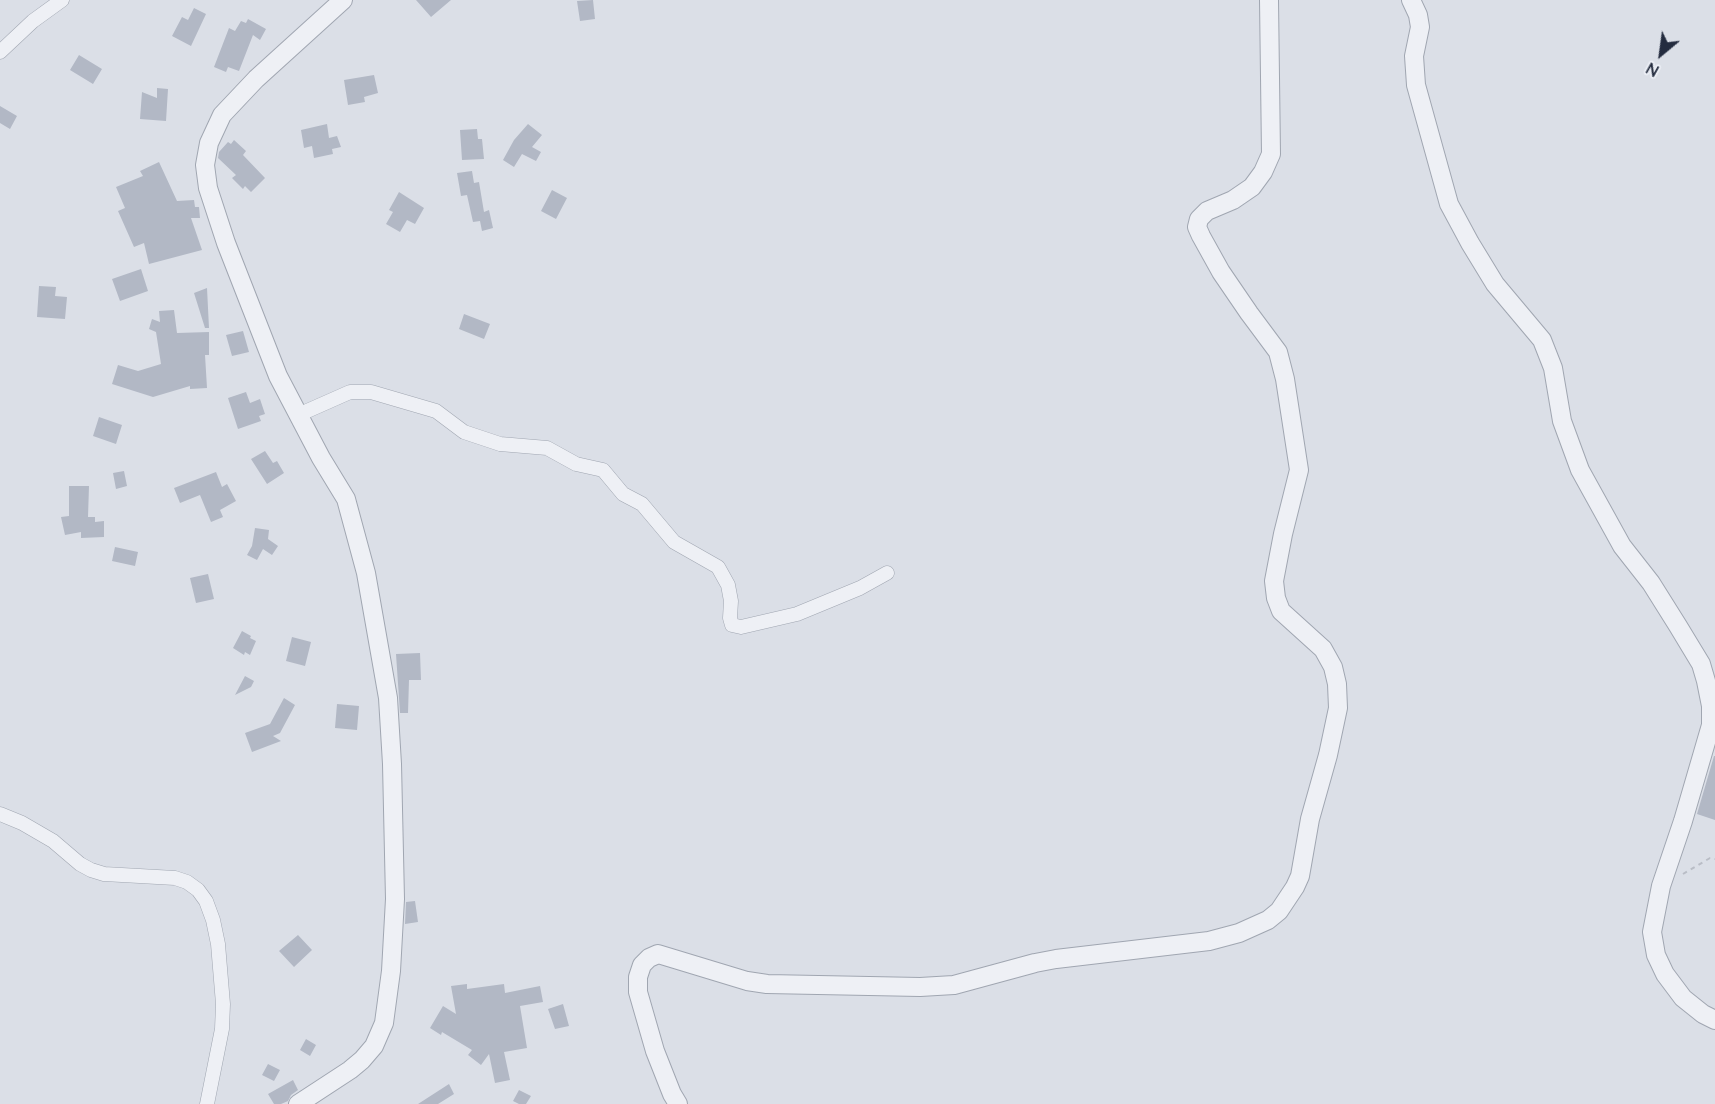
<!DOCTYPE html>
<html>
<head>
<meta charset="utf-8">
<style>
	body { margin:0 }
	#map { position:relative; width:1715px; height:1104px; overflow:hidden; background:#dbdfe7; font-family:Quicksand,sans-serif }
	canvas { display:block }
	.north { position:absolute; left:1631px; top:24px; width:60px; height:60px; -webkit-text-stroke:4px #ebeef5; paint-order:stroke; rotate:209deg; font-size:16px; font-weight:700; line-height:24px; text-align:center; color:#242c3f }
	.north::after { content:''; display:block; margin:auto; width:21px; height:27px; background:#242c3f; clip-path:polygon(50% 0,100% 100%,50% 72%,0 100%) }
</style>
</head>
<body>
<div id="map">
<canvas width="1715" height="1104"></canvas>
<div class="north">N</div>
</div>
<script>
const context = document.querySelector('canvas').getContext('2d');
context.lineJoin = 'round';
function paint(path, color) {
  context.fillStyle = color;
  context.fill(path, 'evenodd');
}
function poly(rows) {
  const path = new Path2D();
  for (const r of rows) {
    path.moveTo(r[0], r[1]);
    for (let i = 2; i < r.length; i += 2) path.lineTo(r[i], r[i + 1]);
  }
  return path;
}
function stroke(path, color, width, dash) {
  context.strokeStyle = color;
  context.lineWidth = width;
  context.lineCap = dash ? 'butt' : 'round';
  context.setLineDash(dash || []);
  context.stroke(path);
}
paint(poly([
	[416,0,451,0,431,17],
	[593,0,595,19,580,21,577,1],
	[194,8,206,14,191,46,172,36,182,17,188,20],
	[248,19,266,29,260,40,253,35,239,71,228,67,226,72,214,67,229,28,235,31,241,21,246,23],
	[79,55,102,69,93,84,70,70],
	[374,75,378,93,364,97,365,102,348,105,344,80],
	[157,88,168,89,166,121,140,119,142,92,157,98],
	[0,106,17,116,10,129,0,123],
	[327,124,329,138,337,136,341,147,332,149,333,154,314,158,312,146,304,148,301,130],
	[528,124,542,135,532,147,541,152,536,161,522,154,514,167,503,160,514,140],
	[477,129,478,139,482,139,484,159,462,160,460,130],
	[234,140,246,151,243,155,265,178,251,192,245,186,243,189,232,178,236,175,218,158,219,152,228,142,231,144],
	[159,162,177,201,194,200,195,207,199,207,200,218,191,218,202,250,149,264,144,243,134,247,118,211,125,208,116,187,143,176,140,171],
	[472,171,474,183,479,182,484,212,489,210,493,228,482,231,480,221,473,222,467,195,461,196,457,173],
	[552,190,567,198,556,219,541,211],
	[399,192,424,208,415,224,407,220,400,232,386,224,393,212,389,210],
	[141,269,148,291,120,301,112,279],
	[39,286,56,287,55,296,67,297,65,319,37,317],
	[207,288,209,328,205,328,194,293],
	[174,310,177,333,209,332,209,355,205,355,207,388,190,389,190,386,153,397,112,384,118,365,138,371,161,364,156,332,149,329,152,319,160,322,159,311],
	[464,314,490,324,484,339,459,329],
	[243,331,249,352,232,356,226,335],
	[246,392,250,403,260,399,265,414,259,416,261,421,238,429,228,398],
	[99,417,122,425,116,444,93,436],
	[265,451,273,463,277,461,284,473,267,484,251,459],
	[124,471,127,486,116,489,113,473],
	[216,472,222,487,227,484,236,501,220,510,223,517,211,522,200,495,180,503,174,488],
	[69,486,89,486,88,517,95,517,95,522,104,521,104,537,81,538,81,532,65,535,61,517,69,516],
	[255,528,269,530,268,539,278,546,272,555,263,549,257,560,247,555,252,546],
	[115,547,138,552,135,566,112,561],
	[208,574,214,599,196,603,190,578],
	[242,631,251,636,250,638,256,641,250,655,245,652,244,655,233,648],
	[292,637,311,642,305,666,286,661],
	[420,653,421,680,409,680,408,713,400,713,396,654],
	[245,676,254,681,251,687,235,695],
	[284,698,295,705,280,733,273,736,281,741,252,752,245,733,270,724],
	[337,704,359,706,357,730,335,728],
	[1714,756,1715,756,1715,820,1697,814],
	[415,901,418,922,405,924,406,902],
	[298,935,312,950,294,967,279,951],
	[467,984,467,989,504,984,505,993,540,986,543,1002,520,1006,527,1048,504,1052,510,1080,495,1083,489,1054,481,1065,468,1055,472,1050,442,1032,441,1035,430,1028,443,1006,456,1014,451,986],
	[563,1004,569,1026,555,1029,548,1009],
	[306,1039,316,1045,310,1056,300,1050],
	[268,1064,280,1070,274,1081,262,1075],
	[293,1080,298,1090,291,1095,288,1101,281,1104,274,1104,268,1094],
	[449,1084,454,1094,438,1104,418,1104],
	[519,1090,531,1096,526,1104,519,1104,513,1101]
]), '#b2b8c5');
const minor = poly([
	[0,52,33,21,62,0],
	[298,415,350,392,371,392,436,411,464,432,500,444,547,448,576,464,603,470,623,494,642,504,674,542,718,567,728,585,731,601,730,618,732,625,741,627,797,614,860,588,887,573],
	[0,814,22,823,53,841,80,864,91,870,104,874,175,878,187,882,198,890,206,901,213,920,218,944,223,1004,222,1029,207,1104]
]);
const tertiary = poly([
	[1411,0,1418,15,1420,27,1414,56,1416,85,1449,204,1470,243,1495,284,1542,340,1553,368,1562,421,1580,470,1622,546,1651,583,1678,626,1701,664,1706,681,1711,706,1711,725,1683,821,1661,886,1652,932,1656,955,1665,974,1683,998,1703,1014,1715,1020],
	[298,1104,350,1070,362,1060,374,1046,384,1023,391,971,395,899,392,764,388,698,366,573,346,499,321,458,278,376,226,243,208,188,205,165,209,143,222,115,256,79,343,0],
	[678,1104,672,1094,655,1051,638,992,638,977,642,965,649,958,658,954,747,981,767,984,920,987,954,985,1035,963,1056,959,1209,941,1239,933,1268,920,1279,911,1295,887,1300,876,1310,819,1328,755,1338,708,1337,684,1333,667,1323,649,1281,611,1276,598,1274,581,1283,534,1299,470,1285,379,1278,352,1249,313,1221,272,1201,236,1197,227,1199,219,1207,211,1233,200,1252,187,1263,172,1271,154,1269,0]
]);
stroke(minor, '#a0a6b1', 15);
stroke(tertiary, '#a0a6b1', 20);
stroke(poly([
	[1683,874,1710,858,1715,859]
]), '#b9bdc6', 2, [4.5, 4.5]);
stroke(minor, '#eef0f5', 14);
stroke(tertiary, '#eef0f5', 18);
</script>
</body>
</html>
